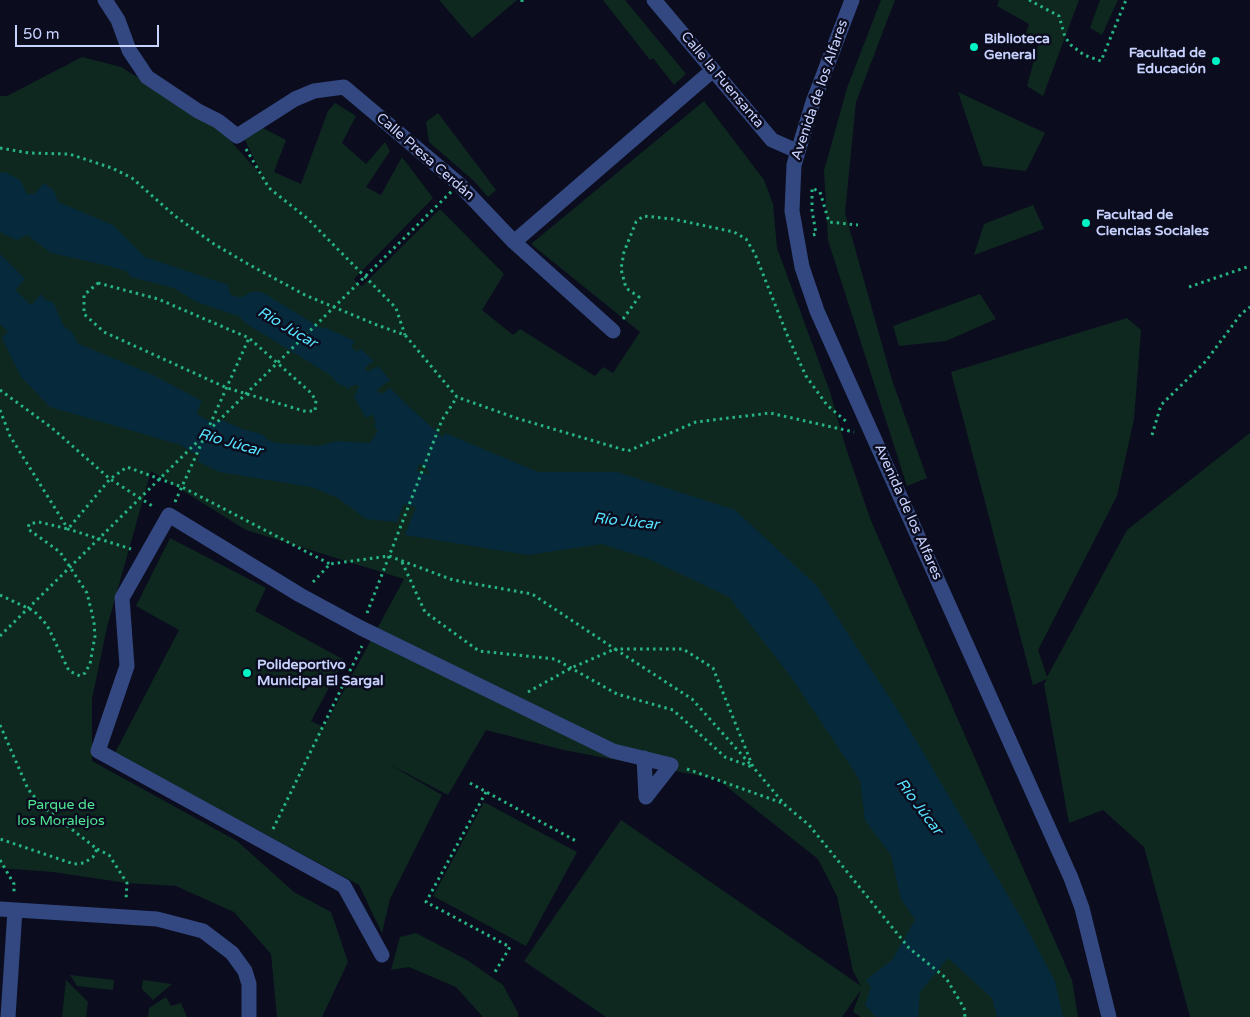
<!DOCTYPE html>
<html>
<head>
<meta charset="utf-8">
<style>
	body { margin:0 }
	#map { position:relative; width:1250px; height:1017px; overflow:hidden; background:#0b0d1e; font-family:"Varela Round",sans-serif }
	canvas { display:block }
	.scale { position:absolute; left:15px; top:25px; width:144px; height:22px; box-sizing:border-box; border:2px solid #c8d2ff; border-top:0; padding-left:6px; font-size:15px; line-height:18px; white-space:nowrap; color:#c8d2ff; -webkit-text-stroke:4px #0b0d1e; paint-order:stroke }
</style>
</head>
<body>
<div id="map">
<canvas width="1250" height="1017"></canvas>
<div class="scale">50 m</div>
</div>
<script>
const context = document.querySelector('canvas').getContext('2d');
context.lineJoin = 'round';
function paint(path, color) {
  context.fillStyle = color;
  context.fill(path, 'evenodd');
}
function poly(rows) {
  const path = new Path2D();
  for (const r of rows) {
    path.moveTo(r[0], r[1]);
    for (let i = 2; i < r.length; i += 2) path.lineTo(r[i], r[i + 1]);
  }
  return path;
}
function stroke(path, color, width, dash) {
  context.strokeStyle = color;
  context.lineWidth = width;
  context.lineCap = dash ? 'butt' : 'round';
  context.setLineDash(dash || []);
  context.stroke(path);
}
function drawText(font, color, halo, rows, align = 'center') {
  context.font = font + ' "Varela Round",sans-serif';
  context.lineWidth = 5;
  context.setLineDash([]);
  context.textBaseline = 'middle';
  context.strokeStyle = halo;
  context.fillStyle = color;
  for (const [text, x, y, turn = 0] of rows) {
    context.save();
    context.translate(x, y);
    context.rotate((+turn || 0) * Math.PI / 180);
    context.textAlign = isNaN(turn) ? turn : align;
    if (halo) context.strokeText(text, 0, 0);
    context.fillText(text, 0, 0);
    context.restore();
  }
}
paint(poly([
	[439,0,517,0,472,38],
	[603,0,625,0,686,74,674,85,653,58,650,60],
	[881,0,895,0,856,102,845,213,892,380,927,478,907,486,828,240,824,171,847,88],
	[999,0,1079,0,1043,96,1027,86,1038,46,1025,36,1029,24,997,6],
	[1100,0,1118,0,1102,35,1090,28],
	[82,57,121,67,218,127,263,177,243,136,261,127,286,140,274,172,301,184,328,111,335,103,356,116,342,143,366,164,385,142,390,151,366,187,381,195,402,157,433,198,354,279,358,284,362,286,440,209,504,274,482,310,513,335,520,329,595,376,603,367,613,373,640,332,531,244,704,101,764,180,773,204,777,248,830,392,845,445,871,521,1072,980,1078,1017,861,1017,853,1012,861,990,842,1017,606,1017,524,961,621,820,861,986,853,971,837,896,818,859,717,779,564,750,486,730,448,795,387,763,442,795,390,899,382,933,359,885,115,753,179,630,136,606,170,538,266,588,255,611,344,660,311,721,324,727,404,579,246,530,151,471,107,627,92,699,92,761,237,841,294,892,331,912,348,962,322,1017,277,1017,271,954,234,912,176,886,127,883,53,872,0,868,0,96,7,96],
	[958,92,1045,133,1026,171,983,166],
	[438,113,496,190,488,197,474,181,429,142,426,122],
	[1033,205,1044,229,974,255,984,224],
	[980,294,996,319,946,341,899,346,893,326],
	[1127,318,1141,330,1134,419,1117,496,1038,650,1047,677,1127,530,1250,433,1250,1017,1190,1017,1144,847,1103,810,1069,823,1044,684,1047,679,1033,685,951,372],
	[484,802,577,852,526,946,433,896],
	[416,933,467,960,503,985,518,1013,518,1017,483,1017,456,987,409,967,391,970,400,937],
	[70,975,114,980,113,990,77,986],
	[66,980,88,1002,86,1017,62,1017],
	[143,980,172,984,153,1000,142,989],
	[166,997,171,1006,181,1003,187,1017,148,1017,149,1008]
]), '#0e281f');
paint(poly([
	[5,172,20,180,27,194,34,194,44,183,54,191,58,202,113,225,145,257,228,285,230,294,236,297,247,297,307,324,291,339,283,337,244,318,197,302,174,288,131,277,126,271,109,266,51,253,27,235,17,240,0,232,0,173],
	[0,254,25,279,0,308],
	[41,294,45,300,53,302,70,340,153,375,202,401,181,445,50,407,21,377,2,338],
	[324,327,355,341,349,350,351,355,361,349,374,361,364,368,368,372,378,366,390,380,376,390,382,394,390,388,411,409,396,415,403,417,411,413,414,426,432,431,397,522,366,519,338,498,311,487,219,472,197,461,219,419,275,443,319,446,337,441,370,443,378,431,374,426,381,416,381,410,366,418,354,397,359,386,353,381,348,390,340,375,341,368,337,363,335,368,302,350],
	[445,433,538,472,617,472,735,510,817,586,902,717,1023,921,1055,981,1063,1017,997,1017,992,998,948,958,920,992,918,1017,876,1017,865,1005,871,987,866,980,892,960,915,920,901,899,891,855,865,820,860,780,791,677,729,597,649,559,602,544,528,555,405,535]
]), '#062a3c');
stroke(poly([
	[0,299,18,317,59,344],
	[256,309,341,361,348,369],
	[148,403,199,436,254,450],
	[391,414,473,488],
	[363,476,468,502]
]), '#062a3c', 35);
stroke(poly([
	[522,0,522,2],
	[1029,0,1059,16,1065,37,1071,45,1084,55,1101,61,1126,0],
	[0,148,29,153,69,154,112,168,132,178,175,216,214,244,248,264,305,295,377,325,405,335,457,397,516,418,628,451,696,422,770,413,854,432],
	[246,149,269,188,308,219,396,308,405,335],
	[813,235,816,234,812,210,812,188,820,192,829,222,858,225],
	[98,283,158,299,249,338,309,391,316,400,315,411,304,411,227,388,104,332,84,314,84,295,98,283],
	[1189,287,1250,266],
	[623,319,639,297,626,288,621,269,624,252,636,222,643,216,673,219,734,232,746,239,755,254,788,337,806,376,827,405,848,423],
	[0,390,52,428,110,479,154,507],
	[0,410,10,436,68,529,131,549],
	[1152,435,1161,405,1206,361,1241,314,1250,307],
	[175,502,249,338],
	[402,562,425,612,479,651,555,659,617,694,673,710,725,757,752,767],
	[313,582,330,564,389,556,453,580,532,594,615,649,683,649,713,668,753,767,785,805,809,825,909,948,946,978,964,1008,965,1017],
	[0,595,34,611,47,625,69,671,80,676,85,673,90,664,95,636,94,622,87,593,60,552,28,529,29,524,39,522,68,529,110,479,127,467,182,487,330,564],
	[367,613,442,420,457,397],
	[528,692,571,668,615,649,692,699,750,764],
	[0,725,28,789,42,806,97,849,93,857,84,863,74,864,0,839],
	[687,769,785,804],
	[470,783,576,841],
	[486,792,426,902,510,947,495,972],
	[273,829,362,646],
	[97,849,109,855,127,883,126,900],
	[0,860,14,884,14,895]
]), '#26b582', 3, [2.5, 4]);
stroke(poly([
	[105,0,118,20,129,50,147,77,198,111,218,121,237,136,295,99,314,91,344,87,459,184,514,242,613,331],
	[654,0,772,140,797,151],
	[852,0,813,102,794,165,792,211,802,267,817,311,1071,878,1082,908,1109,1017],
	[514,242,713,70],
	[644,758,646,797],
	[0,909,157,919,203,931,232,953,245,971,249,984,249,1017],
	[382,955,344,886,98,751,127,666,122,598,169,515,300,595,361,628,613,751,671,765,646,797],
	[8,1017,15,910]
]), '#334780', 15);
stroke(poly([
	[0,636,459,184]
]), '#26b582', 3, [2.5, 4]);
for (const [x, y, r, color] of [
	[974,47,5,"#00f3c3"],
	[1216,61,5,"#00f3c3"],
	[1086,223,5,"#00f3c3"],
	[247,673,5,"#00f3c3"]
]) {
  const dot = new Path2D();
  dot.arc(x, y, r, 0, 2 * Math.PI);
  context.fillStyle = color;
  context.fill(dot);
  stroke(dot, '#0b0d1e', 2);
}
drawText('bold 14px', '#c8d2ff', '#0b0d1e', [
	["Biblioteca",984,39],
	["General",984,55],
	["Facultad de",1206,53,"right"],
	["Educación",1206,69,"right"],
	["Facultad de",1096,215],
	["Ciencias Sociales",1096,231],
	["Polideportivo",257,665],
	["Municipal El Sargal",257,681]
], 'left');
drawText('14px', '#c8d2ff', '#0b0d1e', [
	["Calle la Fuensanta",722,80,50],
	["Avenida de los Alfares",820,90,-71],
	["Calle Presa Cerdán",425,157,41],
	["Avenida de los Alfares",908,512,66]
]);
drawText('14px', '#4ee592', '#0b0d1e', [
	["Parque de",61,805],
	["los Moralejos",61,821]
]);
drawText('italic 15px', '#56e3ff', '#0b0d1e', [
	["Rio Júcar",287,328,31],
	["Río Júcar",230,443,16],
	["Río Júcar",626,522,6],
	["Río Júcar",919,807,53]
]);
</script>
</body>
</html>
